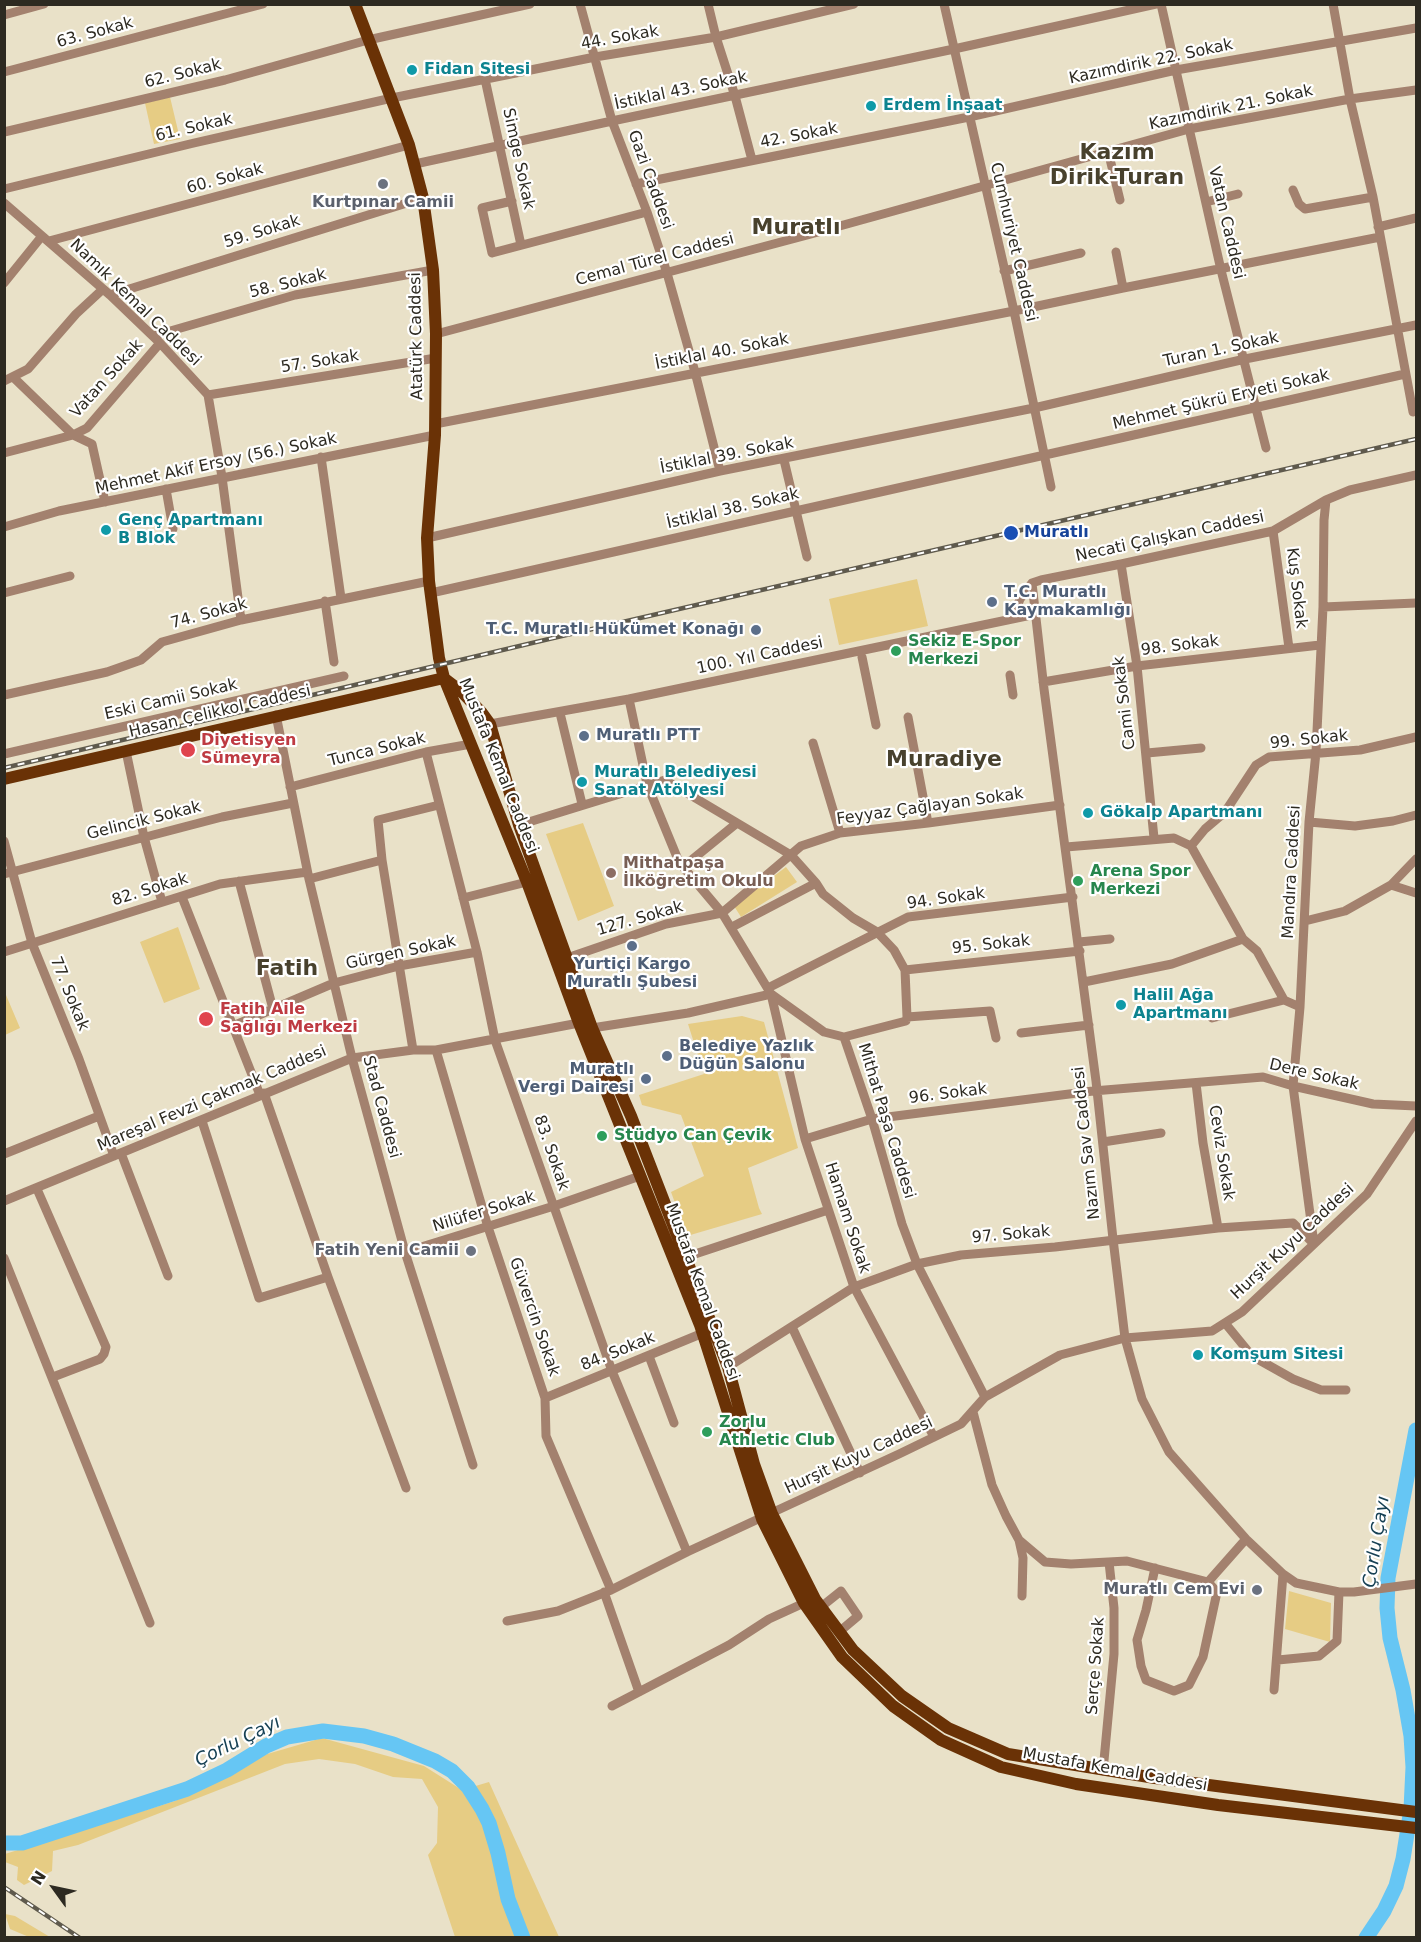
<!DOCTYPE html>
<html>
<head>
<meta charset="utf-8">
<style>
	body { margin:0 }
	#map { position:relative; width:1421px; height:1942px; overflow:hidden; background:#e9e1c8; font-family:"DejaVu Sans",sans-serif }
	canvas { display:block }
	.frame { position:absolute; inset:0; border:6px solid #2d2a21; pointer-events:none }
	.north { position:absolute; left:24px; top:1858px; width:60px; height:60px; -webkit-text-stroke:4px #fff; paint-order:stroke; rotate:303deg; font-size:16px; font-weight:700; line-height:24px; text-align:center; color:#2d2a21 }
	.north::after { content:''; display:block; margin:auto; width:21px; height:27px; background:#2d2a21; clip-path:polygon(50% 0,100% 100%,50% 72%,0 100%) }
</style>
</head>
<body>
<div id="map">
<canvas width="1421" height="1942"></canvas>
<div class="frame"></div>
<div class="north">N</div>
</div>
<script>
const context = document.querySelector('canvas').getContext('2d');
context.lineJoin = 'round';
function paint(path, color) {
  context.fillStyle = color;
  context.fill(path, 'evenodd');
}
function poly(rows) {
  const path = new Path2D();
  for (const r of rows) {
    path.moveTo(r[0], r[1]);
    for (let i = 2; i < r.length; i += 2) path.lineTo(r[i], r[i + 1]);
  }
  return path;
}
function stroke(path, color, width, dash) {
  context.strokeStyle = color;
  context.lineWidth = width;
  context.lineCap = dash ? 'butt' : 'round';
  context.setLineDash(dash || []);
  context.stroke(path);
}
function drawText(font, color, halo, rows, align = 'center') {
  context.font = font + ' "DejaVu Sans",sans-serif';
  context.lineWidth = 4.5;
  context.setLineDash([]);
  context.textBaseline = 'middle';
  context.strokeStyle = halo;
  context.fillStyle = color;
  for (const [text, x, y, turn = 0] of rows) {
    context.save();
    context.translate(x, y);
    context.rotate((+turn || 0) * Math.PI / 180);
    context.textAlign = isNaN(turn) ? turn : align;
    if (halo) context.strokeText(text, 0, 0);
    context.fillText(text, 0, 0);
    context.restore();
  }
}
paint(poly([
	[170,97,180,139,154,144,145,103],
	[917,579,928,626,839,645,829,599],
	[583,823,614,906,578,921,546,834],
	[786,867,797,882,741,917,734,906],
	[178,927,200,989,164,1003,140,942],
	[5,995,6,995,20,1028,5,1035],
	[742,1016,764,1022,798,1148,748,1168,759,1208,762,1214,687,1236,671,1192,704,1176,681,1115,642,1105,639,1095,704,1074,688,1024],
	[1289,1591,1331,1603,1330,1642,1285,1629],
	[322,1738,424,1766,462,1790,489,1782,559,1937,455,1937,428,1855,437,1843,438,1807,422,1779,393,1777,355,1764,319,1759,285,1764,78,1845,53,1851,52,1871,24,1885,17,1880,18,1867,5,1862,5,1854,175,1801,257,1757],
	[5,1914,15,1916,50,1937,29,1937,10,1929]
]), '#e6cc84');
stroke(poly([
	[4,1843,22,1843,187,1789,227,1770,266,1746,287,1737,323,1731,364,1736,393,1744,435,1761,452,1771,468,1787,482,1809,489,1823,498,1853,508,1899,523,1938],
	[1366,1938,1384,1911,1396,1886,1403,1859,1411,1809,1413,1767,1411,1736,1403,1690,1390,1638,1387,1608,1388,1578,1416,1430]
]), '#66c6f4', 15);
stroke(poly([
	[580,4,612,121,647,212,667,273,695,372,720,471],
	[708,4,716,37,735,96,752,160],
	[944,4,1014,311,1051,487],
	[1161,4,1221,270,1266,448],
	[1333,4,1350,99,1373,197,1413,412],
	[4,15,44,4],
	[4,72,263,4],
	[485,79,521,245],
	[4,132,225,80,368,40,530,4],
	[1108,151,1120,200],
	[415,164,612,121,954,49,1156,4],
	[636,184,969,117,1176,70,1416,28],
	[4,189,194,143,392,98,595,57,716,37,854,4],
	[1293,190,1299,204,1305,209,1373,197],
	[512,201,482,208,492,253,647,212],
	[1206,202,1238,194],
	[4,203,110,295,160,343,208,395,222,477,241,620],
	[1378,227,1416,218],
	[49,241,409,145],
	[1116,252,1123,288],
	[1004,271,1081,253],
	[4,283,42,236],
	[110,295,423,198],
	[436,334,811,234,1189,129,1350,99,1416,90],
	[153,336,295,295,433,270],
	[13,377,73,435,92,444,105,502],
	[4,381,28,369,76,314,103,289],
	[208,395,436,358],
	[435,424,1014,311,1123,288,1380,237],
	[4,453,73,435,87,428,160,343],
	[321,457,341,598],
	[784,460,807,557],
	[166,489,173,529],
	[4,527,59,511,435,435],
	[1273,531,1289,648],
	[427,538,720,471,1034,408,1245,359,1416,325],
	[1121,564,1137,666,1154,838],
	[1032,583,1044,689,1096,1081,1113,1239,1125,1338,1142,1399,1169,1452,1246,1539,1283,1574,1296,1583,1339,1592,1354,1592,1416,1584],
	[4,593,70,576],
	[431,593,1405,374],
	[325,601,334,662],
	[1323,607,1416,603],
	[1013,617,1020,599,1032,583,1041,580,1121,564,1273,531,1326,500,1350,490,1416,475],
	[862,657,876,725],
	[1010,675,1013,695],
	[1043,682,1137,666,1320,645],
	[4,695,107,672,141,660,162,642,241,620,429,581],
	[629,699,647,784,679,862,722,913,771,994,824,1032,844,1037,872,1119,902,1224,917,1264,985,1397],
	[560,713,582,804],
	[276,715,309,879,352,1058,405,1252,473,1465],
	[908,717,928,823],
	[490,724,629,699,1036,614],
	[813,743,840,833],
	[126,751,144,837,162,902],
	[426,752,477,952,495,1040,612,1371,687,1552],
	[1147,753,1201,748],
	[4,754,344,676],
	[290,787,426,752,471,744],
	[1309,822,1355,826,1393,821,1416,815],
	[519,825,665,780,791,855,816,883,823,894,853,918,877,932,894,950,905,970,907,1017,906,1021,844,1037],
	[4,841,32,943,79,1059,114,1156],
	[1191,846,1243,939,1257,951,1284,1000,1300,1007],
	[1066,847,1174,838,1191,846,1205,829,1225,812,1256,765,1269,757,1360,750,1416,737],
	[683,867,737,823],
	[4,874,222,817,293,803],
	[309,879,382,860],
	[239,881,273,1009],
	[1391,885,1416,893],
	[182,897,260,1095],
	[463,898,527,882],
	[1305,921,1345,911,1391,885,1416,859],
	[732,927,816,883],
	[1079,942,1110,939],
	[4,952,220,884,307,872],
	[567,958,666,924,722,913,801,846,840,833,928,823,1060,805],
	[905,970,1080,951],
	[1084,982,1172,964,1243,939],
	[768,988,908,917,1073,897],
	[771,994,805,1139,854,1287,934,1437],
	[907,1017,990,1011,996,1038],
	[1212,1018,1284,1000],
	[233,1026,334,983,399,966,477,952],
	[592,1028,688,1013,771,994],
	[1021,1033,1089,1025],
	[413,1050,382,860,378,820,439,805],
	[436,1050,488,1227,545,1398,546,1436,611,1590],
	[1196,1083,1203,1143,1218,1228],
	[264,1093,328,1277,406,1488],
	[202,1121,259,1298,328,1277],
	[805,1139,872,1119,1093,1091,1263,1077,1293,1086,1373,1104,1416,1106],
	[1103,1142,1161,1133],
	[121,1153,168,1276],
	[4,1154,99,1116],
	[37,1189,106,1347,104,1354,100,1359,53,1377],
	[4,1201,352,1058,413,1050,436,1050,579,1023],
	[1314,1244,1293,1086,1300,1007,1309,822,1316,752,1323,607,1324,520,1326,500],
	[405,1252,554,1206,640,1176],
	[686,1257,828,1210],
	[4,1258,150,1623],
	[1225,1323,1252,1356,1293,1379,1321,1390,1346,1390],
	[792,1327,860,1473],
	[649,1356,674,1423],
	[728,1367,854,1287,917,1264,961,1255,1055,1247,1218,1228,1293,1223,1314,1244],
	[545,1398,703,1333],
	[973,1412,992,1485,1006,1516,1019,1540,1045,1562,1071,1564,1127,1561,1208,1582,1246,1539],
	[1019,1540,1023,1558,1022,1596],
	[1155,1568,1146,1610,1137,1640,1141,1666,1146,1680,1174,1691,1189,1685,1203,1657,1217,1592,1208,1582],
	[604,1592,639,1692],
	[821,1607,841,1591,858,1616,839,1632],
	[507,1621,558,1611,611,1590,687,1552,899,1454,961,1424,985,1397,1060,1355,1125,1338,1212,1331,1242,1312,1367,1194,1416,1121],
	[1278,1660,1319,1656,1337,1641,1339,1592],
	[1274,1690,1283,1574],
	[612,1706,729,1645,769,1619,804,1603],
	[1103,1771,1114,1654,1114,1608,1109,1562]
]), '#a3816e', 9);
stroke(poly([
	[355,4,409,145,423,198,433,270,436,334,435,435,427,538,429,581,439,658,444,678,527,882,579,1023,700,1325,762,1519,804,1603,842,1657,893,1706,941,1740,1001,1767,1076,1784,1218,1805,1416,1828],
	[445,679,462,692,482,713,490,724,519,825,592,1028,631,1116,728,1367,754,1464,772,1514,815,1599,853,1650,902,1696,948,1728,1008,1754,1155,1778,1416,1812],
	[4,779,444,678]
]), '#6a3206', 12);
const rail = poly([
	[4,768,549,639,1416,439],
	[4,1887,80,1938]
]);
stroke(rail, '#5f5a4d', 4.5);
stroke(rail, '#fff', 2, [7]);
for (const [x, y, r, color] of [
	[412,70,6,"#0f9aa8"],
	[871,106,6,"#0f9aa8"],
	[383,184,6,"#6b7280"],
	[106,530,6,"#0f9aa8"],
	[1011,533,8,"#1a4fb4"],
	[992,602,6,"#5c6f8a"],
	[756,630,6,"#5c6f8a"],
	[896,651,6,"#2e9e5b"],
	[584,736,6,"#5c6f8a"],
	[188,750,8,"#e0444e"],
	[582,782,6,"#0f9aa8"],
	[1088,813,6,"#0f9aa8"],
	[611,873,6,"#8d6e63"],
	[1078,881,6,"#2e9e5b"],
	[632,946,6,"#5c6f8a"],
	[1121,1005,6,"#0f9aa8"],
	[206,1019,8,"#e0444e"],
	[667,1056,6,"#5c6f8a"],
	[646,1079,6,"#5c6f8a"],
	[602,1136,6,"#2e9e5b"],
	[471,1251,6,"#6b7280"],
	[1198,1355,6,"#0f9aa8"],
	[707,1432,6,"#2e9e5b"],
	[1257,1590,6,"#6b7280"]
]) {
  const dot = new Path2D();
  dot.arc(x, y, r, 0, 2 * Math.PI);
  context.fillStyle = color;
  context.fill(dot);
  stroke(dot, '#fff', 2);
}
drawText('16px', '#2d2a21', '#fff', [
	["63. Sokak",95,33,-15],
	["44. Sokak",620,38,-10],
	["Kazımdirik 22. Sokak",1151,62,-12],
	["62. Sokak",183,74,-14],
	["İstiklal 43. Sokak",681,91,-12],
	["Kazımdirik 21. Sokak",1231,108,-12],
	["61. Sokak",194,128,-13],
	["42. Sokak",799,136,-11],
	["Simge Sokak",518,159,78],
	["60. Sokak",225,179,-15],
	["Gazi Caddesi",650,180,70],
	["Vatan Caddesi",1226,223,77],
	["59. Sokak",262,232,-17],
	["Cumhuriyet Caddesi",1013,242,77],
	["Cemal Türel Caddesi",655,260,-15],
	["58. Sokak",288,284,-14],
	["Namık Kemal Caddesi",135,303,44],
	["Atatürk Caddesi",417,336,-91],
	["Turan 1. Sokak",1221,350,-12],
	["İstiklal 40. Sokak",722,352,-11],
	["57. Sokak",320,362,-9],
	["Vatan Sokak",107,379,-48],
	["Mehmet Şükrü Eryeti Sokak",1221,400,-13],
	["İstiklal 39. Sokak",727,456,-11],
	["Mehmet Akif Ersoy (56.) Sokak",216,464,-12],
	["İstiklal 38. Sokak",733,509,-13],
	["Necati Çalışkan Caddesi",1170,537,-12],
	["Kuş Sokak",1296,588,83],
	["74. Sokak",209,614,-15],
	["98. Sokak",1180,646,-7],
	["100. Yıl Caddesi",760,656,-12],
	["Eski Camii Sokak",171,700,-13],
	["Cami Sokak",1125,703,-97],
	["Hasan Çelikkol Caddesi",220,712,-13],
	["99. Sokak",1309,740,-6],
	["Tunca Sokak",377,750,-14],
	["Mustafa Kemal Caddesi",498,766,68],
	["Feyyaz Çağlayan Sokak",930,807,-8],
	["Gelincik Sokak",144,821,-14],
	["Mandıra Caddesi",1292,872,-87],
	["82. Sokak",150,890,-17],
	["94. Sokak",946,899,-8],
	["127. Sokak",640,919,-16],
	["95. Sokak",991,945,-6],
	["Gürgen Sokak",401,953,-12],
	["77. Sokak",69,994,68],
	["Dere Sokak",1314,1075,13],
	["96. Sokak",948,1094,-7],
	["Mareşal Fevzi Çakmak Caddesi",212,1099,-23],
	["Stad Caddesi",381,1107,75],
	["Mithat Paşa Caddesi",886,1121,73],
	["Nazım Sav Caddesi",1087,1143,-96],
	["83. Sokak",551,1153,71],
	["Ceviz Sokak",1221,1153,81],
	["Nilüfer Sokak",484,1212,-17],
	["Hamam Sokak",847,1218,72],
	["97. Sokak",1011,1235,-5],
	["Hurşit Kuyu Caddesi",1293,1242,-43],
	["Mustafa Kemal Caddesi",702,1292,70],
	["Güvercin Sokak",534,1317,71],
	["84. Sokak",618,1352,-22],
	["Hurşit Kuyu Caddesi",859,1456,-25],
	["Serçe Sokak",1096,1666,-86],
	["Mustafa Kemal Caddesi",1115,1770,10]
]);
drawText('bold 16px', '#0d838f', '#fff', [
	["Fidan Sitesi",424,70],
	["Erdem İnşaat",883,106],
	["Genç Apartmanı",118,521],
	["B Blok",118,539],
	["Muratlı Belediyesi",594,773],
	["Sanat Atölyesi",594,791],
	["Gökalp Apartmanı",1100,813],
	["Halil Ağa",1133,996],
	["Apartmanı",1133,1014],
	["Komşum Sitesi",1210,1355]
], 'left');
drawText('bold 16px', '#5b616d', '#fff', [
	["Kurtpınar Camii",383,203,"center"],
	["Fatih Yeni Camii",459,1251],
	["Muratlı Cem Evi",1245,1590]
], 'right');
drawText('bold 16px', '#164399', '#fff', [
	["Muratlı",1024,533]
], 'left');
drawText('bold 16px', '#4e5e75', '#fff', [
	["T.C. Muratlı",1004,593],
	["Kaymakamlığı",1004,611],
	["T.C. Muratlı Hükümet Konağı",744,630,"right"],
	["Muratlı PTT",596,736],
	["Yurtiçi Kargo",632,965,"center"],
	["Muratlı Şubesi",632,983,"center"],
	["Belediye Yazlık",679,1047],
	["Düğün Salonu",679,1065],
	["Muratlı",634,1070,"right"],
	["Vergi Dairesi",634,1088,"right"]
], 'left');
drawText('bold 16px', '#27864d', '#fff', [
	["Sekiz E-Spor",908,642],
	["Merkezi",908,660],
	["Arena Spor",1090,872],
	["Merkezi",1090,890],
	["Stüdyo Can Çevik",614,1136],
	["Zorlu",719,1423],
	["Athletic Club",719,1441]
], 'left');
drawText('bold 16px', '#be3a42', '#fff', [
	["Diyetisyen",201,741],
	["Sümeyra",201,759],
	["Fatih Aile",220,1010],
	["Sağlığı Merkezi",220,1028]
], 'left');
drawText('bold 16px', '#785e54', '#fff', [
	["Mithatpaşa",623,864],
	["İlköğretim Okulu",623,882]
], 'left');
drawText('italic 18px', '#174154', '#fff', [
	["Çorlu Çayı",1377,1542,-81],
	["Çorlu Çayı",238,1742,-26]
]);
drawText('bold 22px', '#48412d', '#fff', [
	["Kazım",1117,153],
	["Dirik-Turan",1117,178],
	["Muratlı",796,228],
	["Muradiye",944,760],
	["Fatih",287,969]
]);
</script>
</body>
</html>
